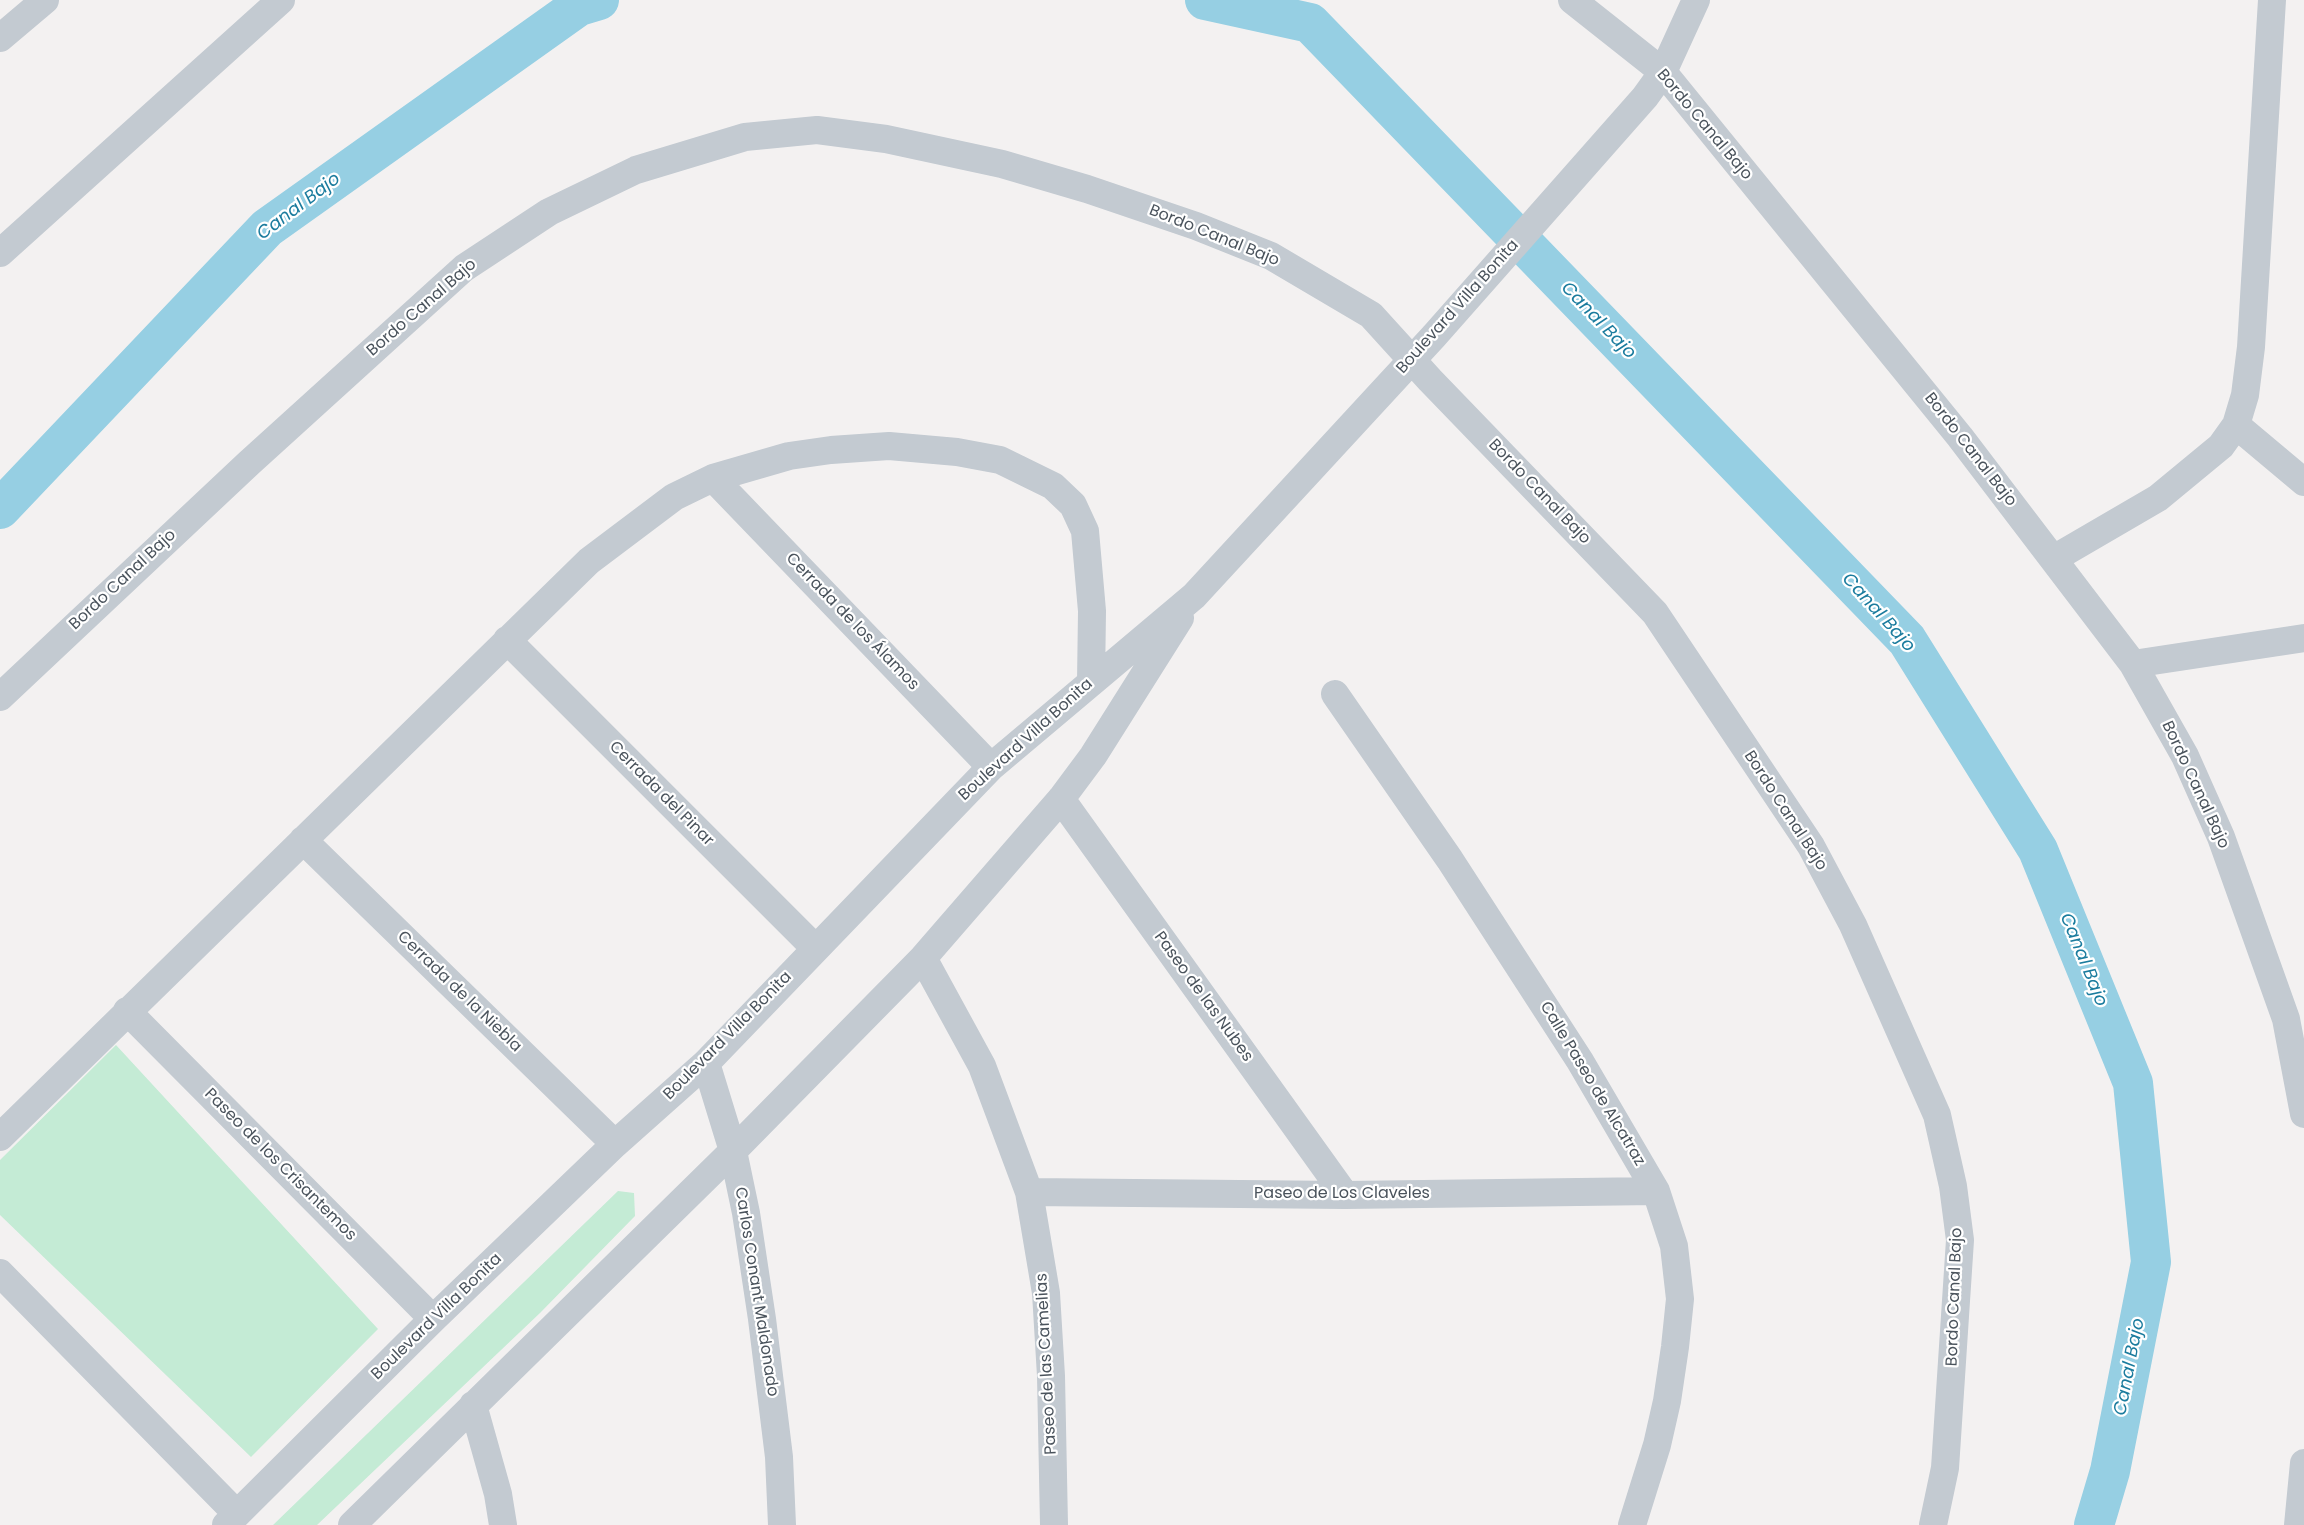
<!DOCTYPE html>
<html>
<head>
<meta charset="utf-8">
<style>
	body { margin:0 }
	canvas { display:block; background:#f3f1f1 }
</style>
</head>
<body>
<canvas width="2304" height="1525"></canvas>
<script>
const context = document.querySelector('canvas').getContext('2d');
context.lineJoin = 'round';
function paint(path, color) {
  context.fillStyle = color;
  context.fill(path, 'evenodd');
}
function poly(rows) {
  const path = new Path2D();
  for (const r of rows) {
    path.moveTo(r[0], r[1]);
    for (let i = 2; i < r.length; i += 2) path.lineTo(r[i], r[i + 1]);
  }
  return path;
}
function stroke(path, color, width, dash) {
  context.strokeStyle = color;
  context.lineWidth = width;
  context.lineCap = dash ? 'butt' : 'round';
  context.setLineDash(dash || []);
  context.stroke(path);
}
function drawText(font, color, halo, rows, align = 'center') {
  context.font = font + ' Poppins,sans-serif';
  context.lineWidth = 4.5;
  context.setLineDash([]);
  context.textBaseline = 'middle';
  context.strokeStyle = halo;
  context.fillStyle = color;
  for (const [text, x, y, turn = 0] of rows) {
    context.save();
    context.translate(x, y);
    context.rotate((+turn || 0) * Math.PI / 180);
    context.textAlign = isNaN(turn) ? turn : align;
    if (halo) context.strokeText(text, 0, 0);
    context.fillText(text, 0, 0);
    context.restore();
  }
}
paint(poly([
	[116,1045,378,1329,251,1457,0,1215,0,1160],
	[618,1191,634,1193,635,1216,540,1313,317,1525,273,1525]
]), '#c4ebd5');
stroke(poly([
	[1205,0,1310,23,1907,640,2038,850,2133,1083,2151,1262,2110,1471,2094,1525],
	[0,509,267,228,579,6,599,0]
]), '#96cfe3', 40);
stroke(poly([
	[1572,0,1663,72,1960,437,2133,664,2185,756,2221,837,2286,1019,2304,1114],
	[0,38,45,0],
	[0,253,281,0],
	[2236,425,2304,482],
	[713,478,991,767],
	[2055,558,2158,498,2221,446,2236,425,2245,395,2251,347,2272,0],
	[507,640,815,948],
	[2133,664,2304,638],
	[1335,694,1450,860,1580,1061,1656,1191,1674,1246,1680,1299,1675,1347,1667,1401,1657,1445,1632,1525],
	[0,697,249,463,464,268,549,212,636,170,745,137,817,130,886,139,1002,164,1087,189,1196,226,1271,256,1371,315,1430,380,1655,613,1811,846,1853,925,1937,1115,1953,1186,1960,1240,1945,1468,1933,1525],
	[1061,799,1345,1195],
	[303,840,615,1144],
	[923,958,982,1066,1029,1192,1046,1293,1051,1376,1054,1525],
	[127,1011,433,1319],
	[706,1063,733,1151,746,1213,762,1319,779,1457,782,1525],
	[0,1137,589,561,674,497,713,478,789,456,831,450,889,446,957,452,1000,460,1053,486,1073,505,1085,531,1092,611,1091,682],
	[1029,1192,1345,1195,1656,1191],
	[0,1273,237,1514],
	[473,1405,498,1494,503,1525],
	[226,1525,433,1319,615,1144,706,1063,991,767,1194,596,1434,336,1645,97,1663,72,1696,0],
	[352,1525,733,1151,923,958,1061,799,1093,756,1180,618],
	[2298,1525,2304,1463]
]), '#c3cad1', 28);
drawText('16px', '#4a535c', '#fff', [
	["Bordo Canal Bajo",1704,125,50],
	["Bordo Canal Bajo",1214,236,22],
	["Boulevard Villa Bonita",1458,307,-48],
	["Bordo Canal Bajo",422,308,-41],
	["Bordo Canal Bajo",1970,450,52],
	["Bordo Canal Bajo",1539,492,46],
	["Bordo Canal Bajo",123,580,-43],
	["Cerrada de los Álamos",852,622,46],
	["Boulevard Villa Bonita",1026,740,-42],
	["Bordo Canal Bajo",2195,785,65],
	["Cerrada del Pinar",661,794,45],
	["Bordo Canal Bajo",1785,811,57],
	["Cerrada de la Niebla",459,992,44],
	["Paseo de las Nubes",1203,997,54],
	["Boulevard Villa Bonita",728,1036,-45],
	["Calle Paseo de Alcatraz",1592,1084,59],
	["Paseo de los Crisantemos",280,1165,45],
	["Paseo de Los Claveles",1342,1194],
	["Carlos Conant Maldonado",756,1292,81],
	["Bordo Canal Bajo",1955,1297,-88],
	["Boulevard Villa Bonita",437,1317,-44],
	["Paseo de las Camelias",1047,1364,-93]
]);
drawText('italic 18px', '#1b7c9e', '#fff', [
	["Canal Bajo",299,207,-37],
	["Canal Bajo",1598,321,46],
	["Canal Bajo",1878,613,48],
	["Canal Bajo",2083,960,68],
	["Canal Bajo",2130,1367,-79]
]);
</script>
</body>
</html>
